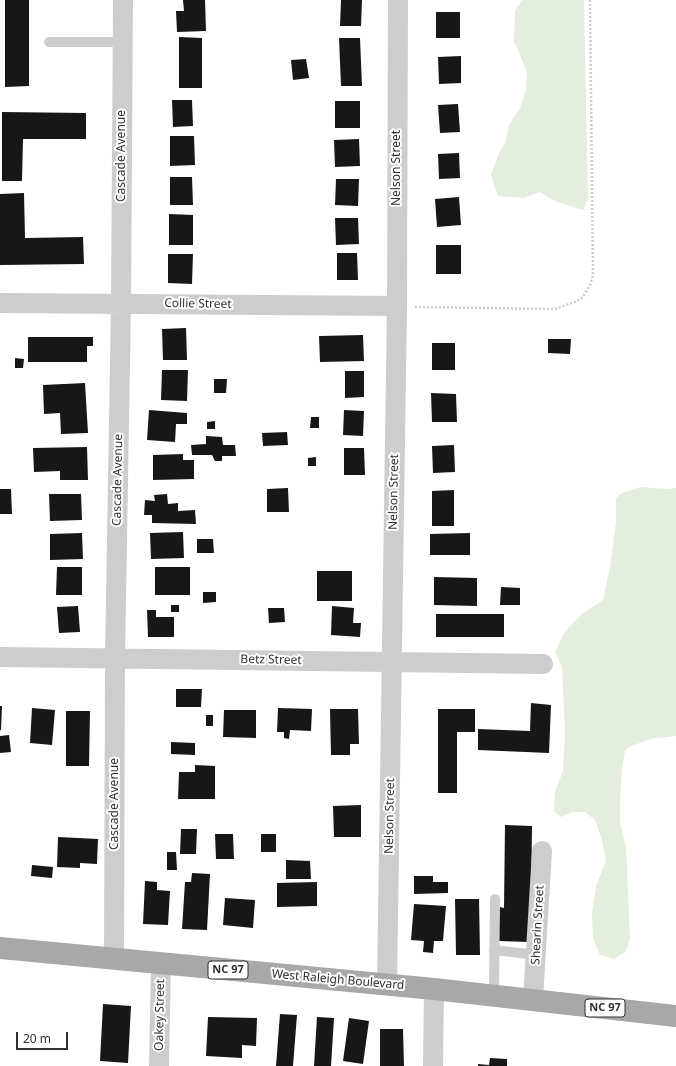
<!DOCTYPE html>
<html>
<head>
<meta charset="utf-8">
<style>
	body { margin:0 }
	#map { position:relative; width:676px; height:1066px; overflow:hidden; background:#fff; font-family:"Noto Sans",sans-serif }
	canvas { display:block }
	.scale { position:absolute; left:16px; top:1032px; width:52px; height:18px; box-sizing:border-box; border:2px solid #303030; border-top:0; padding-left:5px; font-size:12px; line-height:14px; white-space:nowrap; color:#303030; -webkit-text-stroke:3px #fff; paint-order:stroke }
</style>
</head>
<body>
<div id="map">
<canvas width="676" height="1066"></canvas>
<div class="scale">20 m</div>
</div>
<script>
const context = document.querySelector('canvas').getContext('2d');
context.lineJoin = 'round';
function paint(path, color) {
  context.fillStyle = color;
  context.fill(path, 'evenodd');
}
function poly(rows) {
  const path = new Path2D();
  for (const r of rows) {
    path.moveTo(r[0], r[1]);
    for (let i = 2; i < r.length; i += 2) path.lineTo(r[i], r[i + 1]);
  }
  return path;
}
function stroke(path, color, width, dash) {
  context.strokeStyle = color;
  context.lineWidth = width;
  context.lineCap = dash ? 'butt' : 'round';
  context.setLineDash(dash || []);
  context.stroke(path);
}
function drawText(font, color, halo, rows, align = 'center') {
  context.font = font + ' "Noto Sans",sans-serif';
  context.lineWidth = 4;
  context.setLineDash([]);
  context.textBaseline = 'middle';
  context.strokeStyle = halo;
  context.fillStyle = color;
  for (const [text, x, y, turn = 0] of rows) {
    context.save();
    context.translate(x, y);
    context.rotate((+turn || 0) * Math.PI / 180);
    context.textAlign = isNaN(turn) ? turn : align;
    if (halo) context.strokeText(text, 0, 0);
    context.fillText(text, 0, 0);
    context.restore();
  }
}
paint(poly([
	[522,0,584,0,588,199,583,210,555,201,540,192,524,198,498,196,491,175,499,153,506,141,509,125,520,108,526,91,527,72,514,41,515,11],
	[641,487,666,489,676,488,676,736,650,739,629,747,625,751,622,768,620,799,620,823,626,847,630,939,626,951,614,959,600,955,593,939,592,913,596,886,606,861,602,840,595,820,585,812,572,812,561,817,554,811,555,792,563,771,565,733,562,667,555,652,564,633,582,614,603,600,610,567,616,522,616,498,622,493]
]), '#e4eedd');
paint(poly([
	[5,0,29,0,29,86,5,87],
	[183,0,205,0,206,31,177,32,176,11,184,11],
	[341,0,362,0,361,26,340,26],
	[436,12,460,12,460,38,436,38],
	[179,37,202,38,202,88,179,88],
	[339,38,360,38,362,86,341,86],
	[461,56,461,83,439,84,438,57],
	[306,59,309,78,293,80,291,60],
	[172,100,192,100,193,126,173,127],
	[335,101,360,101,360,128,335,128],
	[458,104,460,132,440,133,438,105],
	[2,112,86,113,86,139,23,139,22,181,2,181],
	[170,136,194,136,195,165,170,166],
	[359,139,360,166,335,167,334,140],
	[459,153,460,178,439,179,438,154],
	[170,177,192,177,193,205,170,205],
	[336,179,359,179,358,206,335,205],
	[24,193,25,238,83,237,84,264,0,265,0,194],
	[459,197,461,225,437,227,435,199],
	[169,214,193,215,193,245,169,245],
	[335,218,358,218,359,244,336,245],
	[436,245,461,245,461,274,436,274],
	[337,253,357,253,358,280,337,280],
	[168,254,193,254,192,284,168,283],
	[186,328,187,360,163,360,162,329],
	[363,335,364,361,320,362,319,336],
	[28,337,93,337,93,346,87,346,87,362,28,362],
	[548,339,571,339,570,354,548,353],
	[432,343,455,343,455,370,432,370],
	[15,358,24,359,23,368,15,368],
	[162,370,188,370,187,401,161,400],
	[345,371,364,371,364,397,345,398],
	[214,379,227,379,226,393,214,393],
	[85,383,88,433,61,434,60,413,44,414,43,385],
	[431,393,456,394,457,422,432,422],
	[149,410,187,413,187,424,176,424,175,442,147,440],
	[344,410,364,411,363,436,343,435],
	[311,417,319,417,319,428,310,428],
	[215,421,215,429,207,429,207,422],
	[287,432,288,445,263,446,262,433],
	[206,436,222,437,223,445,235,445,236,456,222,456,222,461,215,461,212,455,192,455,191,445,206,444],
	[454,445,455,472,433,473,432,446],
	[87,447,88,480,60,480,60,471,34,472,33,448],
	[344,448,364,448,365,475,344,475],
	[183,454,183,460,194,460,194,479,153,480,153,455],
	[316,457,316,466,308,466,308,458],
	[288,488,289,512,267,512,267,489],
	[0,489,11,489,12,514,0,514],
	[454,490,454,526,432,526,432,491],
	[49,494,81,494,82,520,50,521],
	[167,494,168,504,178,503,178,511,195,510,196,524,152,523,152,515,144,515,145,500,155,501,154,495],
	[183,532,184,558,151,559,150,533],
	[82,533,83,559,50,560,50,534],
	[470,533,470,555,430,555,430,534],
	[197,539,213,539,214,553,197,553],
	[57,567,82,567,82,595,56,595],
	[155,567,190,567,190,595,155,595],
	[317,571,352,571,352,601,317,601],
	[434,577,477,578,477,606,434,605],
	[501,587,520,588,520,605,500,605],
	[203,592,216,592,216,602,203,603],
	[171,605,179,605,179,612,171,612],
	[78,606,80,632,59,633,57,607],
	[332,606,354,608,353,623,361,623,360,637,331,635],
	[268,608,284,608,285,622,269,623],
	[147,610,156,610,156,617,174,617,174,637,148,637],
	[436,614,504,614,504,637,436,637],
	[176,689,202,689,201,707,176,707],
	[531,703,551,705,549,753,478,750,478,729,530,731],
	[0,706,2,706,1,730,0,730],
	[32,708,55,710,52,745,30,743],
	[278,708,312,709,311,731,290,730,289,739,284,738,284,732,277,732],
	[330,709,358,709,359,744,350,744,350,755,331,755],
	[438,709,475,709,475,732,457,732,457,793,438,793],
	[224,710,256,710,256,738,223,737],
	[66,711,90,711,89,766,66,766],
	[206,715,213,715,213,726,206,726],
	[9,735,11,752,0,753,0,736],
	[171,742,195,743,195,755,171,754],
	[195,765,215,766,215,799,178,799,179,772,195,772],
	[361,805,361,837,334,837,333,806],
	[505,825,532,826,531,908,529,942,498,941,500,907,504,908],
	[181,829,197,829,196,854,180,854],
	[215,834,233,834,234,859,216,859],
	[261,834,276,834,276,852,261,852],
	[58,837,98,839,97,864,80,863,80,868,57,867],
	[167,852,176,852,177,870,167,870],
	[286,860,310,861,311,879,286,879],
	[32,865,53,867,52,878,31,876],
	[192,873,210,874,207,930,182,929,185,882,191,882],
	[414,876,433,876,433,882,448,882,448,893,414,894],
	[145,881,157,882,157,890,170,891,168,925,143,924],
	[317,882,317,906,277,907,277,883],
	[225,898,255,900,253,928,223,925],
	[455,899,479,899,480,955,456,955],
	[414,904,446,906,443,941,434,941,433,953,423,952,424,941,411,940],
	[103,1004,131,1006,128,1063,100,1061],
	[280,1014,297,1015,293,1066,276,1066],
	[208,1017,257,1018,256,1046,242,1045,242,1058,206,1056],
	[317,1017,334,1018,331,1066,314,1066],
	[349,1018,369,1021,363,1064,343,1061],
	[380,1029,403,1029,404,1066,380,1066],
	[490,1058,507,1059,507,1066,478,1066,478,1064,489,1065]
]), '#171717');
stroke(poly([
	[415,307,555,309,575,302,583,297,590,285,593,275,590,0]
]), '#cdcdcd', 2.5, [2, 2]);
stroke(poly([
	[49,42,123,42],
	[494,950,537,955],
	[494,995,495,899]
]), '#cdcdcd', 10);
stroke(poly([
	[0,303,397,306],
	[0,657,543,664],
	[114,959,115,658,121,304,123,0],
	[387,984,397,306,398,0],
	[533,1000,542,851],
	[159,1066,161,964],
	[433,1066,434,989]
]), '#cdcdcd', 20);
stroke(poly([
	[0,948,434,989,676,1016]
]), '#a8a8a8', 22);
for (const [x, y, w] of [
	[228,970,40],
	[605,1008,40]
]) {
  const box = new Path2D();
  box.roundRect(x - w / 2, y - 9, w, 18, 3);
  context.fillStyle = '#fff';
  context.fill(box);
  stroke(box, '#303030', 1);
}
drawText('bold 11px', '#303030', null, [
	["NC 97",228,970],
	["NC 97",605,1008]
]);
drawText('12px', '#303030', '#fff', [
	["Cascade Avenue",122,156,-90],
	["Nelson Street",397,168,-90],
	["Collie Street",198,304,1],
	["Cascade Avenue",118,480,-89],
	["Nelson Street",394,492,-89],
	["Betz Street",271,660,1],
	["Cascade Avenue",115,804,-90],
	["Nelson Street",390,816,-89],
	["Shearin Street",538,925,-87],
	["West Raleigh Boulevard",338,980,5],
	["Oakey Street",160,1015,-89]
]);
</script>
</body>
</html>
